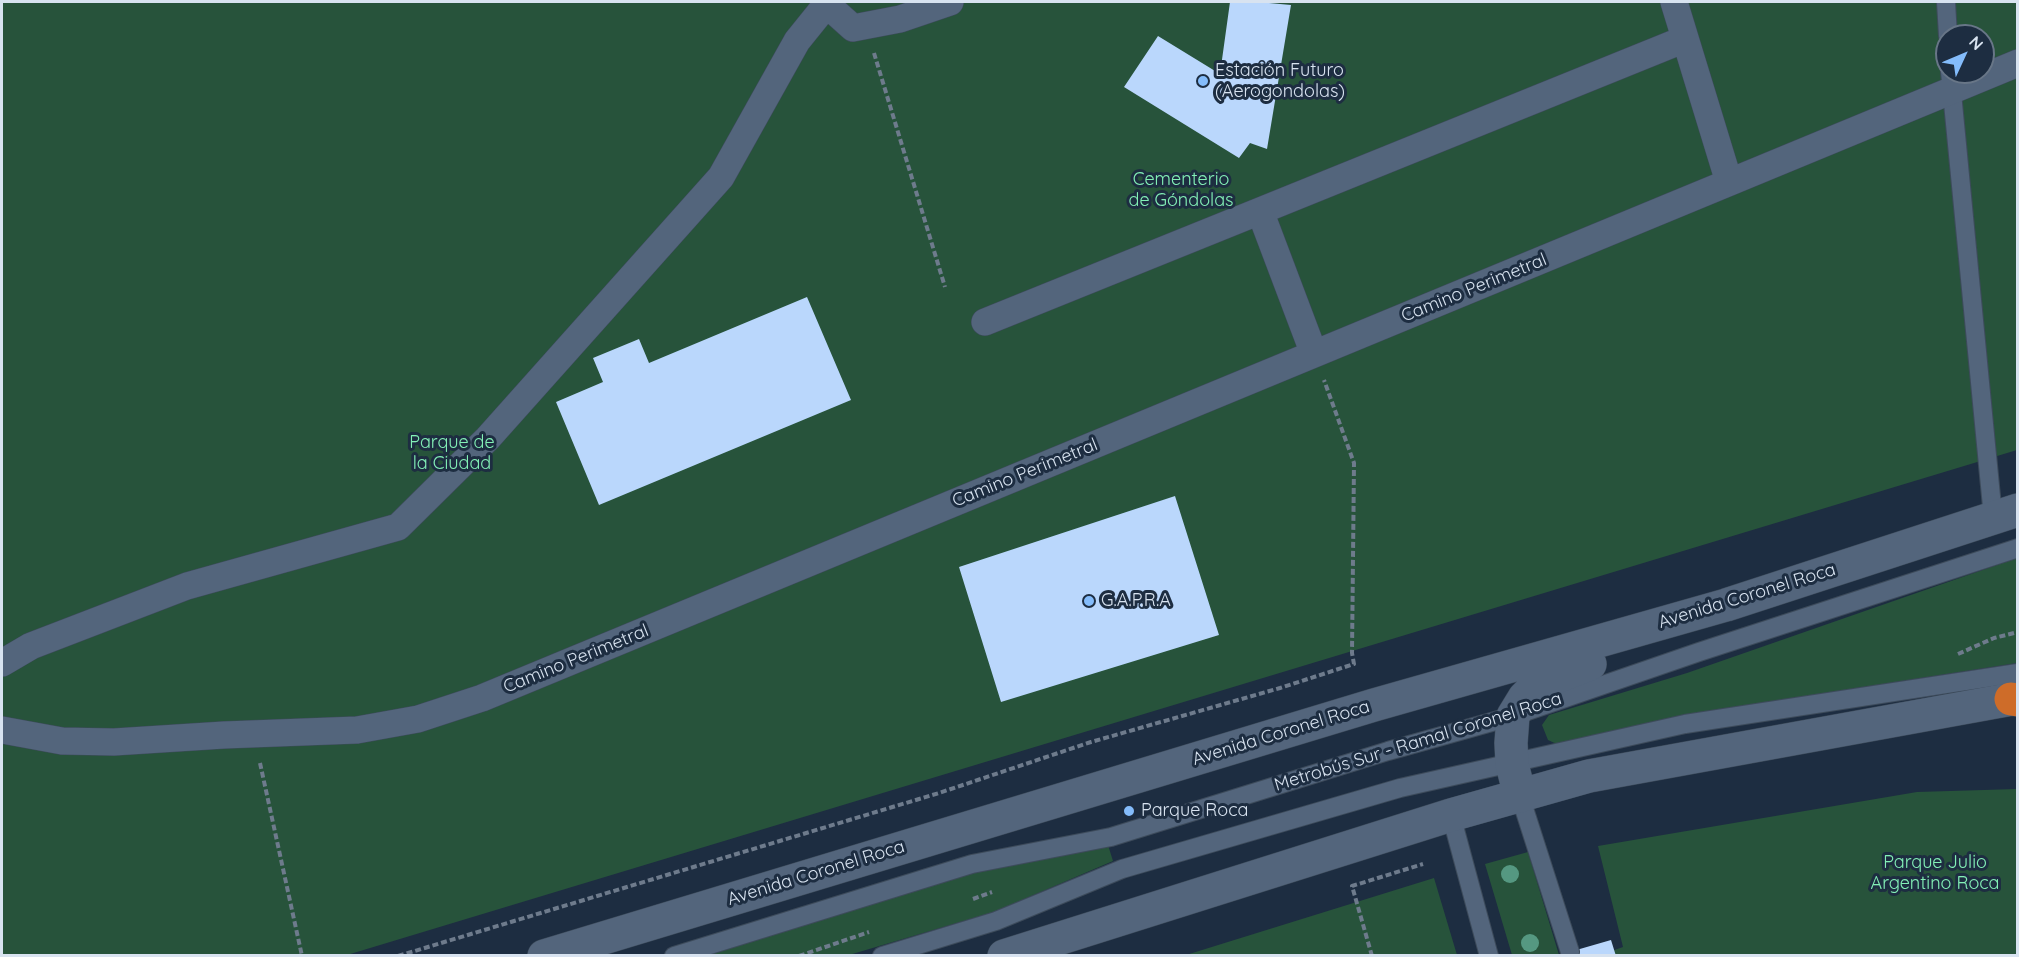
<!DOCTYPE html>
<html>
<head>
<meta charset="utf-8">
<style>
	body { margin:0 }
	#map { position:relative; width:2019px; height:957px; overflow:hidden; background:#1d2d41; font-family:Quicksand,sans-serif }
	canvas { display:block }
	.frame { position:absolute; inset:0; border:3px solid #d8e3f0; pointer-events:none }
	.north { position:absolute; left:1935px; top:24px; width:60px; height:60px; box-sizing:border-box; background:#1d2d41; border:2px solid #687687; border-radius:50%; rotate:46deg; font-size:16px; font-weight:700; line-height:24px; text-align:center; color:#d8e3f0 }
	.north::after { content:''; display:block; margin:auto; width:21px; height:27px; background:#84bcfb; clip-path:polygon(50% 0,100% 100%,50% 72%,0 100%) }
</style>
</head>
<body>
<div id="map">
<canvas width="2019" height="957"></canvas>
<div class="frame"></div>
<div class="north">N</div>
</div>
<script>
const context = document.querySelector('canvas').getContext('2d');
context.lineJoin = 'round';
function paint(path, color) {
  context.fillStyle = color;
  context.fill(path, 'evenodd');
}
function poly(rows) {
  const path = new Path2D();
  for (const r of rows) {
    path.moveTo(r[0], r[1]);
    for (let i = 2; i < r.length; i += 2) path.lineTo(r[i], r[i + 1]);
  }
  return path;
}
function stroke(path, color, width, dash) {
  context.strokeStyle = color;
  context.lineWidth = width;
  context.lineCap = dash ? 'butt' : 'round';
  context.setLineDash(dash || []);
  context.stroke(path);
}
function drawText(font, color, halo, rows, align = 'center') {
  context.font = font + ' Quicksand,sans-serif';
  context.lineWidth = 6;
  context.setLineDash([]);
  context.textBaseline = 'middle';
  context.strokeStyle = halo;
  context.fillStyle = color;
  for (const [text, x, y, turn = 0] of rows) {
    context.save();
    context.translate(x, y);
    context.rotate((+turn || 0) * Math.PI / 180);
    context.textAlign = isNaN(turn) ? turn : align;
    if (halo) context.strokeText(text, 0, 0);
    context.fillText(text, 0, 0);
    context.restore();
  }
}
paint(poly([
	[2,2,2017,2,2017,450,347,955,2,956],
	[1947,36,1983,36,1983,72,1947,72],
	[2017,558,2017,663,1673,717,1561,746,1548,740,1542,725,1549,715,1687,673],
	[2017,789,2017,955,1597,956,1623,947,1598,846,1917,792],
	[1108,845,1113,861,994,912,849,955,701,956,979,871],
	[1528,852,1559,955,1512,955,1485,864],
	[1434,878,1457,955,1186,955]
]), '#27533b');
paint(poly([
	[1230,2,1258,2,1291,5,1267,149,1250,143,1239,158,1124,87,1158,36,1220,74],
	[807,297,851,400,599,505,556,402,603,382,593,358,639,339,649,363],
	[1175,496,1219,635,1001,702,959,567],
	[1611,940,1616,956,1559,956,1559,955]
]), '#bad7fc');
const service = poly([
	[1946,2,1948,36],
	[1950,72,1993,517],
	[1520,796,1570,952],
	[1451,815,1489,956],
	[674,956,972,864,1111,837,1388,751,1513,716,1699,652,2018,548],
	[882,956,996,921,1122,869,1400,788,1685,724,2018,673]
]);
const pedestrian = poly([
	[824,2,853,28,900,19,950,2],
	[1674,2,1729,182],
	[1260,211,1685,39],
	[985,322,1260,211,1314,354],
	[2,663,31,646,187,586,398,527,488,438,721,177,797,41,826,5],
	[2,730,62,741,114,742,224,735,357,730,418,719,482,698,2018,63]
]);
const secondary = poly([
	[1520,796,1512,764,1511,743,1513,716,1524,698,1538,684,1590,664],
	[544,956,1374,705,1726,605,2018,510],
	[1004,956,1451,815,1589,776,2018,698]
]);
const motorway = poly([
	[2011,699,2018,700]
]);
stroke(service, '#3d4b5b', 20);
stroke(pedestrian, '#3d4b5b', 28);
stroke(secondary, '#3d4b5b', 34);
stroke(motorway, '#3d4b5b', 34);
stroke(poly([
	[874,53,945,287],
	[1958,654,1994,638,2018,632],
	[260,763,302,956],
	[973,899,992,892],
	[398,956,939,793,1091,742,1280,688,1354,664,1352,653,1354,463,1324,380],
	[799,956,869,932],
	[1372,956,1352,886,1423,864]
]), '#6e7b8c', 4, [6, 3]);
stroke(service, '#53657c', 18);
stroke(pedestrian, '#53657c', 27);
stroke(secondary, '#53657c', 33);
stroke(motorway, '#ce6c29', 33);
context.fillStyle = '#559881';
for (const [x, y] of [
	[1510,874],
	[1530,943]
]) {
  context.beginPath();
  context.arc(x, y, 9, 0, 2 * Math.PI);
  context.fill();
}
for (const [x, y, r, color] of [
	[1203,81,6,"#84bcfb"],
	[1089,601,6,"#84bcfb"],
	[1129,811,6,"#84bcfb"]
]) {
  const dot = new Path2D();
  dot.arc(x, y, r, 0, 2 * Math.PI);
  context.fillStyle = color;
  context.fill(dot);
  stroke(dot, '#1d2d41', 2);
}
drawText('18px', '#d8e3f0', '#1d2d41', [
	["Estación Futuro",1215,71],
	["(Aerogondolas)",1215,92],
	["G.A.P.R.A",1101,601],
	["Parque Roca",1141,811]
], 'left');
drawText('18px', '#83f0b6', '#1d2d41', [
	["Cementerio",1181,180],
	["de Góndolas",1181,201],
	["Parque de",452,443],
	["la Ciudad",452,464],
	["Parque Julio",1935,863],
	["Argentino Roca",1935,884]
]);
drawText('18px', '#d8e3f0', '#1d2d41', [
	["Camino Perimetral",1474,288,-22],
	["Camino Perimetral",1025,473,-22],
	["Avenida Coronel Roca",1747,596,-17],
	["Camino Perimetral",576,659,-22],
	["Avenida Coronel Roca",1281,733,-17],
	["Metrobús Sur - Ramal Coronel Roca",1418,742,-17],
	["Avenida Coronel Roca",816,873,-17]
]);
</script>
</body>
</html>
